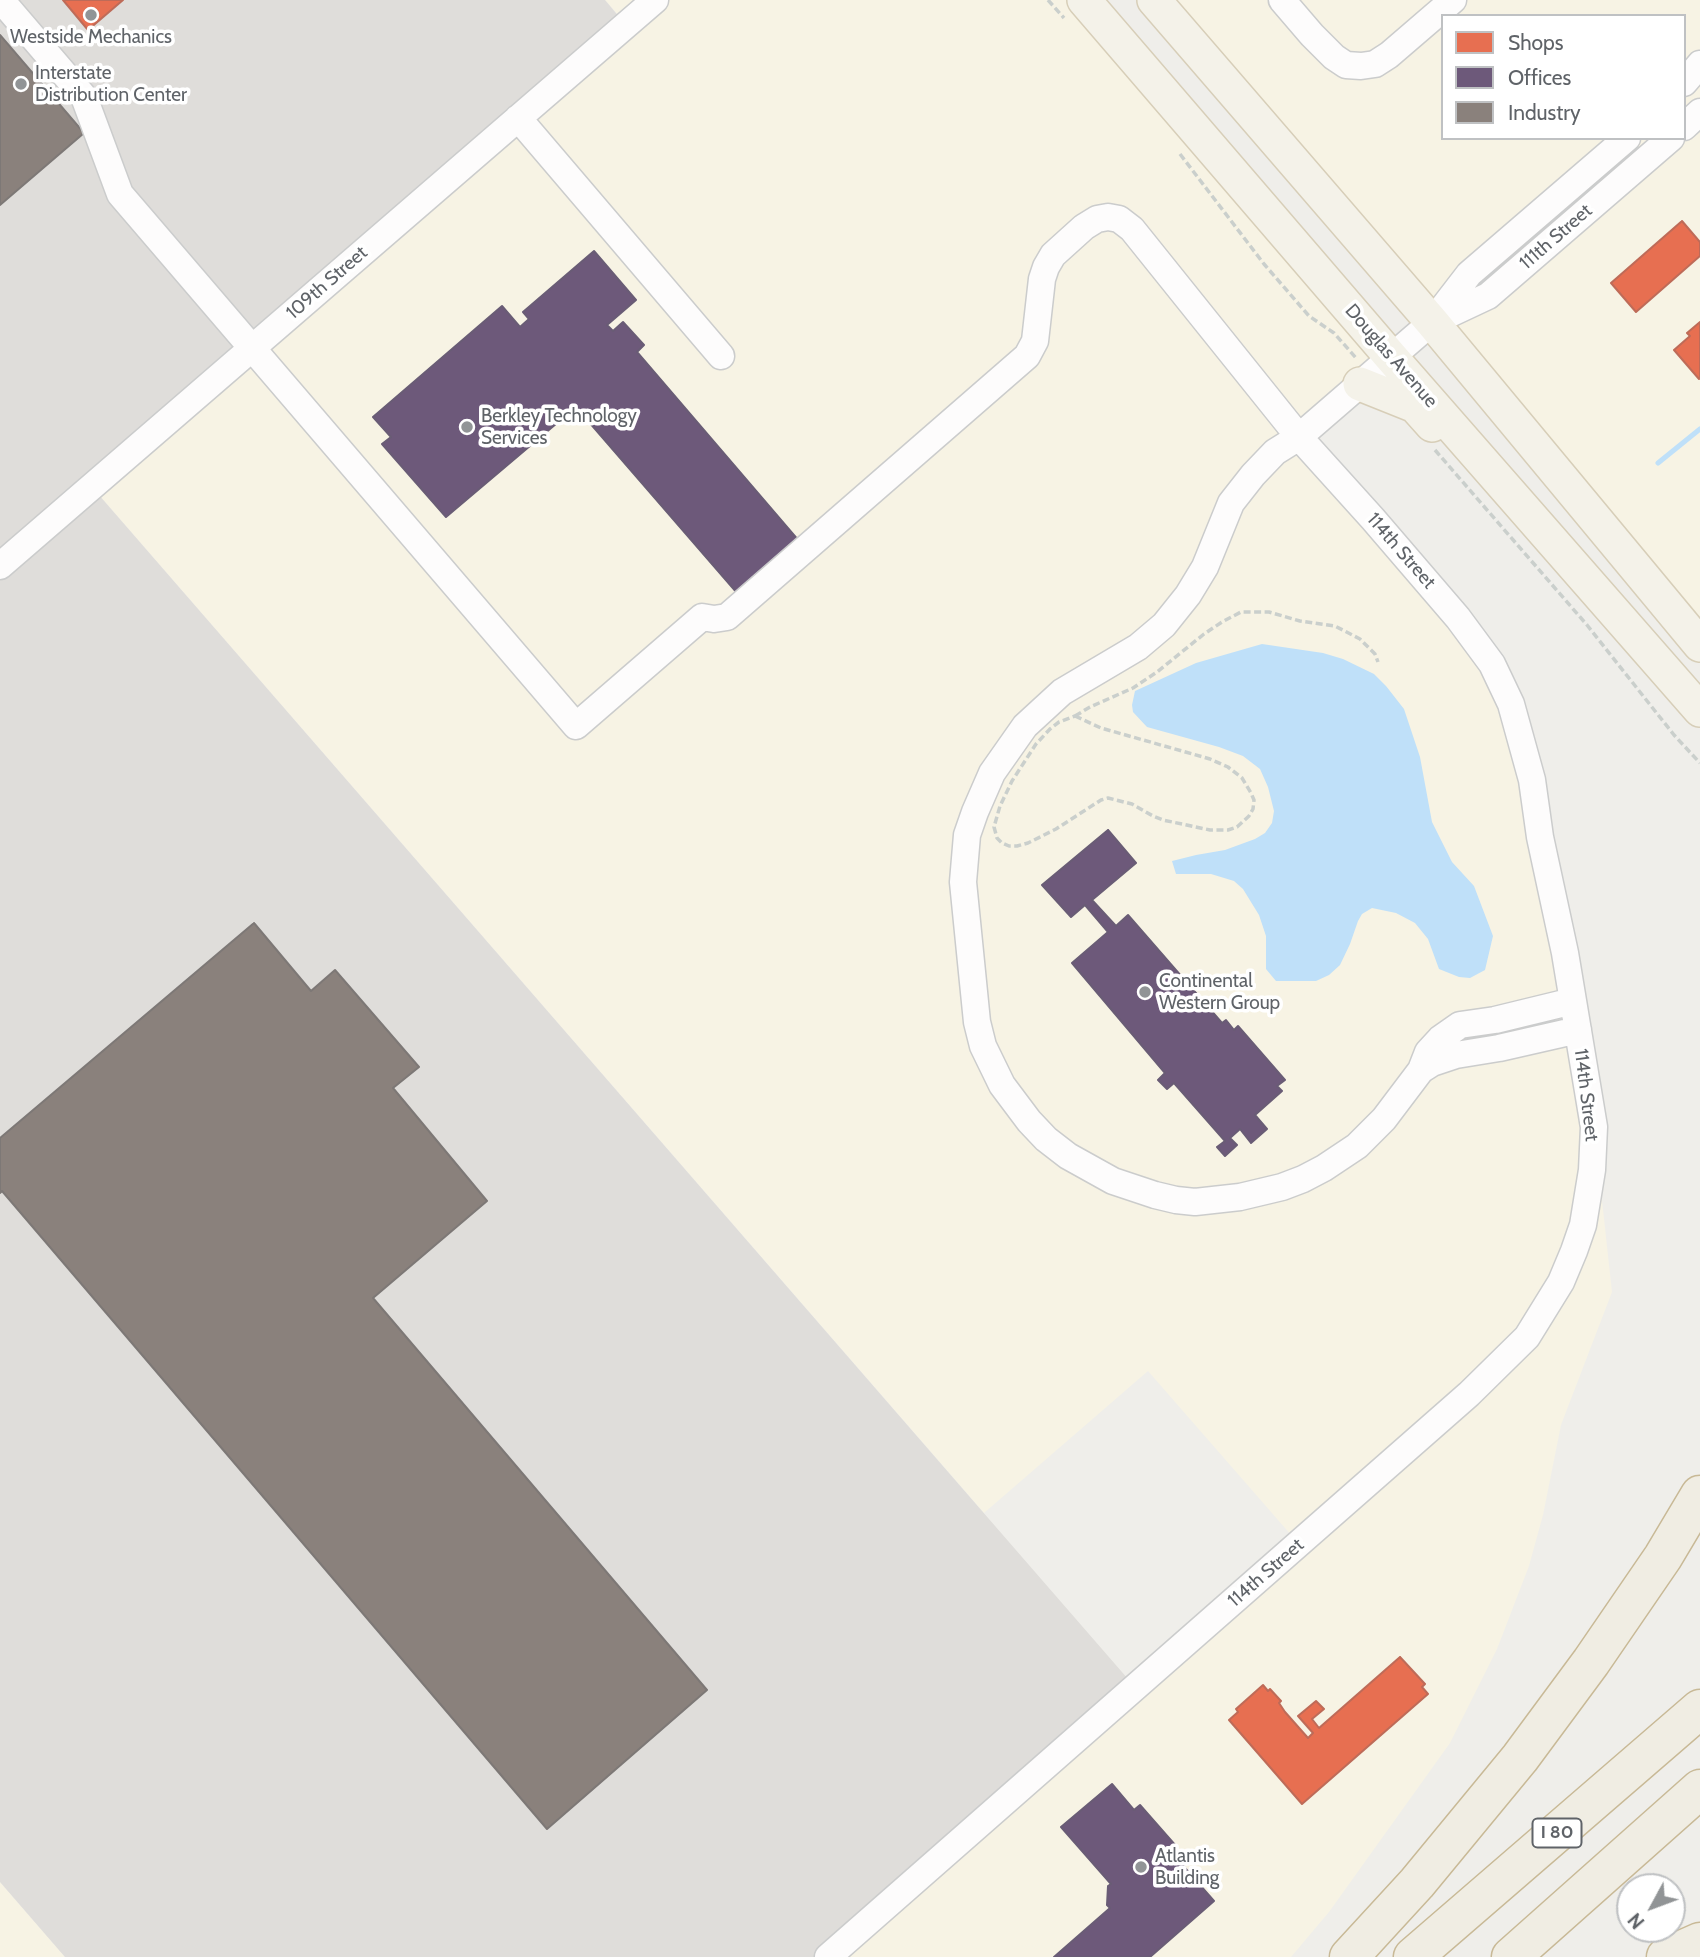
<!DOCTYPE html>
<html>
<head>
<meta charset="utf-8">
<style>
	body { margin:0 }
	#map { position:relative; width:1700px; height:1957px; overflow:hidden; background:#efeeea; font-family:Cabin,sans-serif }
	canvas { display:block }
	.legend { position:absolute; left:1441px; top:14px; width:245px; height:126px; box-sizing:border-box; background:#fff; border:2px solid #bfc1c3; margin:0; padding:9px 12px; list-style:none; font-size:21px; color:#5f6368 }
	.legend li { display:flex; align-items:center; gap:14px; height:35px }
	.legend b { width:35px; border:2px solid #bfc1c3 }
	.north { position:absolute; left:1616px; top:1873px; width:70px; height:70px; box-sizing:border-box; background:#fff; border:2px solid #bfc1c3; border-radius:50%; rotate:229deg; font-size:19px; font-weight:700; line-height:28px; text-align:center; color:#5f6368 }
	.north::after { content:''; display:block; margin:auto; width:24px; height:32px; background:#919496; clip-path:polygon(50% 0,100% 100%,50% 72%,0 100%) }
</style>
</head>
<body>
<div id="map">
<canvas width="1700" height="1957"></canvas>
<ul class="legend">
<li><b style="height:19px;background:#e76f51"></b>Shops</li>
<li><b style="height:19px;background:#6d597a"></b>Offices</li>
<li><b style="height:19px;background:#8a817c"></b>Industry</li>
</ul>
<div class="north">N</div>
</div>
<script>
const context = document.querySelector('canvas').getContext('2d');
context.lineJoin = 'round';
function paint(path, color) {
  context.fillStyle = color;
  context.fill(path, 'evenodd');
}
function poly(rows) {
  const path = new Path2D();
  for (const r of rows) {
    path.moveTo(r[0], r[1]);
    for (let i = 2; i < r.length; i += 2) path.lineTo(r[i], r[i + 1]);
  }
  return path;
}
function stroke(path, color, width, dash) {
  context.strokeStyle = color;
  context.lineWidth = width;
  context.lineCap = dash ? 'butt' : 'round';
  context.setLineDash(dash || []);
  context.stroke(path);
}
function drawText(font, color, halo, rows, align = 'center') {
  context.font = font + ' Cabin,sans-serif';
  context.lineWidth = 7;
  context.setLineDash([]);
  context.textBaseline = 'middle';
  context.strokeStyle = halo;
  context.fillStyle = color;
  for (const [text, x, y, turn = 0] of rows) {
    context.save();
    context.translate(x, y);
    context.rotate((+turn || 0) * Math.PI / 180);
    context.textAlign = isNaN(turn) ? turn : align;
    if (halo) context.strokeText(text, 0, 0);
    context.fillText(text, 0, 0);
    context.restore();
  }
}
paint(poly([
	[605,0,1084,0,1391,357,1299,437,1511,704,1594,1127,1612,1292,1561,1425,1543,1515,1529,1566,1497,1649,1450,1743,1329,1912,1291,1957,828,1957,1299,1544,1148,1371,984,1513,92,487,626,24],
	[1154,0,1700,0,1700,645],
	[1443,16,1684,16,1684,138,1443,138],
	[0,1882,65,1957,0,1957]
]), '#f7f3e4');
paint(poly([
	[0,0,605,0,626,25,92,487,1135,1687,828,1957,65,1957,0,1882]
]), '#dfddda');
paint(poly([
	[1262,644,1323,653,1343,659,1374,674,1386,686,1404,709,1420,757,1432,822,1452,862,1474,886,1493,936,1485,970,1470,978,1459,977,1439,969,1428,939,1415,923,1396,913,1372,908,1362,914,1358,921,1350,944,1340,965,1329,975,1316,981,1276,981,1266,969,1266,936,1259,915,1243,889,1234,881,1211,874,1176,874,1172,861,1196,855,1225,850,1255,839,1265,833,1272,823,1274,811,1268,787,1260,769,1243,756,1219,747,1147,727,1133,712,1132,705,1135,691,1196,663]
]), '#bfe0f9');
const shops = poly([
	[63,0,123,0,88,30,63,0],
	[1682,221,1700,242,1700,256,1636,312,1611,283,1682,221],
	[1700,322,1700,378,1699,379,1674,350,1690,336,1687,333,1700,322],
	[1400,1657,1425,1684,1422,1687,1428,1694,1302,1804,1229,1720,1238,1712,1236,1709,1263,1685,1268,1691,1270,1689,1281,1701,1279,1703,1285,1712,1308,1738,1313,1733,1298,1716,1316,1701,1324,1709,1312,1719,1319,1728,1400,1657]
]);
paint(shops, '#e76f51');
stroke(shops, '#be6b58', 2);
const offices = poly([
	[594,251,636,300,607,325,613,331,623,322,644,345,637,352,799,541,738,594,576,407,446,517,382,444,391,437,373,417,502,306,520,327,529,319,523,312,594,251],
	[1108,830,1136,863,1092,900,1116,926,1128,915,1222,1023,1226,1020,1234,1030,1238,1026,1285,1080,1277,1086,1282,1091,1255,1115,1267,1129,1251,1143,1240,1129,1230,1138,1237,1145,1225,1156,1217,1147,1225,1141,1174,1083,1167,1089,1158,1080,1165,1073,1072,963,1108,932,1085,905,1071,917,1042,885,1108,830],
	[1112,1784,1134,1810,1140,1805,1176,1846,1170,1851,1214,1901,1150,1957,1054,1957,1110,1908,1107,1905,1108,1886,1111,1884,1061,1827,1112,1784]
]);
paint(offices, '#6d597a');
stroke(offices, '#695c75', 2);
const industry = poly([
	[0,35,84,133,0,205,0,35],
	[254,923,311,991,335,970,419,1067,393,1088,487,1201,373,1298,707,1690,547,1829,2,1191,0,1193,0,1138,254,923]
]);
paint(industry, '#8a817c');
stroke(industry, '#7d7876', 2);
stroke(poly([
	[1658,463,1700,429]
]), '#bfe0f9', 5);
const minor = poly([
	[1,0,84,97,120,194,576,726,702,617,714,619,727,617,1027,356,1035,341,1042,279,1046,267,1053,255,1084,227,1097,219,1108,217,1119,219,1132,229,1299,437,1373,519,1458,618,1492,664,1511,704,1532,780,1540,837,1565,953,1594,1127,1592,1170,1583,1225,1574,1251,1561,1282,1527,1337,1469,1394,828,1957],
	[1282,0,1312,35,1334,57,1346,65,1361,66,1375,64,1389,55,1453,0],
	[1684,83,1700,64],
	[518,118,721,356],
	[1684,127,1700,112],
	[1437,320,1488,296,1671,138],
	[0,566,655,0],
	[1573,1001,1495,1020,1460,1025,1440,1039,1428,1052,1421,1070,1384,1119,1357,1146,1324,1168,1303,1179,1282,1187,1240,1197,1195,1202,1176,1200,1155,1195,1113,1181,1068,1156,1046,1139,1029,1121,1002,1085,983,1046,977,1022,963,882,967,835,975,812,992,773,1025,726,1062,692,1138,647,1164,625,1188,595,1205,567,1231,503,1253,475,1275,452,1299,437,1432,322,1469,274,1627,138],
	[1421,1070,1432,1063,1456,1055,1499,1048,1578,1030]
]);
const major = poly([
	[1084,0,1391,357,1700,710],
	[1154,0,1432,322,1700,645],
	[1360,384,1415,406,1432,425]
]);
const highway = poly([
	[1349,1957,1417,1883,1520,1758,1591,1662,1663,1557,1700,1495],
	[1413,1957,1700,1709],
	[1511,1957,1700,1789],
	[1666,1957,1700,1942]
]);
stroke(minor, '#cbcccc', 29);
stroke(major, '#d7ceb8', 36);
stroke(highway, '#c8b996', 41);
stroke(poly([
	[1048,0,1064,18],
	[1180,154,1264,264,1309,316,1334,333,1357,359],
	[1435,450,1587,625,1674,735,1700,763],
	[1075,716,1101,728,1210,759,1228,767,1242,778,1251,793,1254,800,1253,809,1249,816,1237,827,1228,830,1210,830,1163,820,1153,816,1132,804,1108,798,1101,800,1056,829,1028,843,1017,846,1009,846,1002,843,997,838,994,827,1000,806,1012,781,1036,744,1050,729,1059,722,1075,716],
	[1075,716,1090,707,1133,688,1157,672,1204,634,1222,622,1241,612,1269,612,1300,621,1335,626,1360,639,1375,654,1378,662]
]), '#cacfcc', 3.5, [7, 3.5]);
stroke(minor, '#fdfcfc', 26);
stroke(major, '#f4f2e9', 33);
stroke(highway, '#f0ede3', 38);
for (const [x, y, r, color] of [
	[91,15,7,"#919496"],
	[21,84,7,"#919496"],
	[467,427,7,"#919496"],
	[1145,992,7,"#919496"],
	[1141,1867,7,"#919496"]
]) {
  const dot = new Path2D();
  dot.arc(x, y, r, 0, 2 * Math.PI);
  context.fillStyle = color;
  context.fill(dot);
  stroke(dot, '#fff', 2.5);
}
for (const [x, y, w] of [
	[1557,1833,49]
]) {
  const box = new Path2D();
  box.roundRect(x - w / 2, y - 14.5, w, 29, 5);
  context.fillStyle = '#fff';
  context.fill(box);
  stroke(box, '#5f6368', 2);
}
drawText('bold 18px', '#5f6368', null, [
	["I 80",1557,1833]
]);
drawText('19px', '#5f6368', '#fff', [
	["Westside Mechanics",91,37,"center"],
	["Interstate",35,73],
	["Distribution Center",35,95],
	["Berkley Technology",481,416],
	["Services",481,438],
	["Continental",1159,981],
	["Western Group",1159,1003],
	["Atlantis",1155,1856],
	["Building",1155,1878]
], 'left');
drawText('19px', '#5f6368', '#fff', [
	["111th Street",1556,237,-41],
	["109th Street",327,283,-41],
	["Douglas Avenue",1391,356,49],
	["114th Street",1401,551,49],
	["114th Street",1586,1095,83],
	["114th Street",1266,1573,-41]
]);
</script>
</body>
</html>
